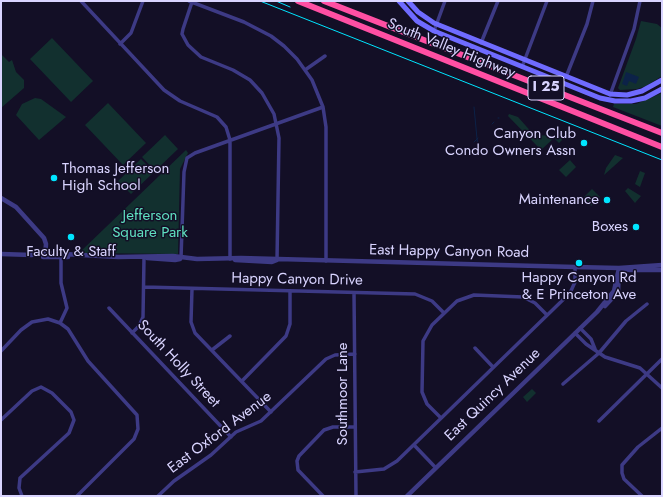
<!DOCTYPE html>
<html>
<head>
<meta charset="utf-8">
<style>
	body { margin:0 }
	#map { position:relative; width:663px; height:497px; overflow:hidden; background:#130f26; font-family:Jost,sans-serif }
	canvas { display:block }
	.frame { position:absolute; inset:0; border:2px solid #d9d4ff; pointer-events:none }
</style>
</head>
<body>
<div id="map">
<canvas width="663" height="497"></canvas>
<div class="frame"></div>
</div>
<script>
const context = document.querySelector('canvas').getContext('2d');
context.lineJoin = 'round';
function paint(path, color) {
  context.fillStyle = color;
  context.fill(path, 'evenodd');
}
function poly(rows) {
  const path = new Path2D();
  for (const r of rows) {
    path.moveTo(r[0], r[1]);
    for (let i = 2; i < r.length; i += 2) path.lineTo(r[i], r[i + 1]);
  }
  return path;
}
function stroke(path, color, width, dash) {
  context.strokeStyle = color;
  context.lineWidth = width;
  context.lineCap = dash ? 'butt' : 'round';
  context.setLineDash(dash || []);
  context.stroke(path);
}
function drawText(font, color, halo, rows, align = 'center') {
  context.font = font + ' Jost,sans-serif';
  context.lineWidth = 3;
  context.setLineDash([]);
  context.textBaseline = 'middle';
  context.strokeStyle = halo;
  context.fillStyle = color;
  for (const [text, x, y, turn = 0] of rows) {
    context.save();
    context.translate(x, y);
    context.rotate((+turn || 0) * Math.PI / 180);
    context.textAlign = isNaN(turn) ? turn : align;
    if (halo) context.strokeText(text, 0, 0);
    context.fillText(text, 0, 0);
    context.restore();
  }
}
paint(poly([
	[641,21,657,24,662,28,662,76,646,86,637,89,620,90,618,88,636,39],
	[52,38,93,81,71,102,30,59],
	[1,54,9,62,12,60,16,72,24,80,24,88,1,108],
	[662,93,662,126,613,107,614,104,636,104],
	[35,98,41,99,66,117,39,140,16,115,22,104],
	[108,103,146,143,123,165,85,125],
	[509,114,518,117,534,135,558,136,562,138,562,140,559,143,554,138,541,150,508,116],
	[165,135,178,149,155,171,142,157],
	[186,150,188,153,180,169,178,254,79,253],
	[615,155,623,158,604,175,606,168],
	[141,159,154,172,131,194,118,181],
	[570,160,576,167,566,177,559,170],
	[640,171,645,173,640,187,635,184],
	[628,188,641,196,635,203,625,191],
	[592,189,600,197,591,206,584,197],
	[532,389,536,393,527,402,523,397]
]), '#12302f');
paint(poly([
	[626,72,639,77,636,84,629,81,627,86,622,84]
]), '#0c2248');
stroke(poly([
	[474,107,478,149],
	[498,118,499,118],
	[492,124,494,122],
	[474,142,478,138]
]), '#0c2248', 1);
stroke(poly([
	[81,1,164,90,180,101,217,117,226,127,230,140,230,259],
	[189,1,244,22,271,36,284,46,297,59,312,80,323,107,326,127,326,261],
	[192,2,183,29,182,34,188,45,201,57,233,70,250,80,262,93,274,114,279,138,277,260],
	[434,31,445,1],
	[481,43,498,1],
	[120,44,131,33,143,1],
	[522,67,547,1],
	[305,70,325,56],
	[566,77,587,24,593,1],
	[610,95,634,29,640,1],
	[181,258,184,172,187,158,195,153,323,107],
	[144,287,415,294,432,301,444,313],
	[192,289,191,322,195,333,271,412],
	[354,293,356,496],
	[109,308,231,437],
	[60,323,67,308,61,283,61,255],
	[580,328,591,339,595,349],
	[132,333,139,326,143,317,144,258],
	[575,333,586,344,605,357,640,368,662,388],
	[475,348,493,367],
	[212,350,230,336],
	[1,351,21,330,32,322,48,319,60,323,68,329,88,361,137,415,138,429,134,439,77,496],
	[242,381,286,336,290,324,290,291],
	[563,384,599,353,626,321,647,304],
	[441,418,427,404,422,392,423,341,432,325,457,301,474,295,523,297,535,303,547,315],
	[1,420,32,391,41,387,52,393,71,412,74,420,69,433,20,478,19,488,22,496],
	[599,421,662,359],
	[414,445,435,467],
	[355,472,384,469,397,461,570,293,575,282,575,267],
	[158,496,174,481,211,455,236,432,261,421,326,359,335,355,355,354],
	[323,496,298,470,297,461,299,456,324,430,333,427,355,427],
	[642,496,624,479,622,473,622,465,638,447,662,428]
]), '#3d3a85', 3.5);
stroke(poly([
	[1,198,16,207,44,238,46,244,45,257],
	[1,254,32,255],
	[29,255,46,253,118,257,173,256,197,259,241,258,575,267,619,268,662,265],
	[43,257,68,257],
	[147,258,175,260,180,259],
	[235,260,272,262,277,260],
	[619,268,630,270,662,270],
	[605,306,618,292,619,269],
	[407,496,597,312,614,291,619,268]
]), '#3d3a85', 4.5);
stroke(poly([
	[399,1,417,21,434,31,600,98,615,101,631,101,645,98,662,89],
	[408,1,418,12,434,23,610,94,627,95,642,91,662,80]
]), '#6f6bff', 5);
stroke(poly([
	[298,1,662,147],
	[324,1,662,133]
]), '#ff4fa3', 6);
stroke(poly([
	[260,1,662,160],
	[276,1,290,7]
]), '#00e5ff', 1);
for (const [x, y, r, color] of [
	[584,143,4,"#00e5ff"],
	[54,178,4,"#00e5ff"],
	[607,200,4,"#00e5ff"],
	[636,227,4,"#00e5ff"],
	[71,237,4,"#00e5ff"],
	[579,263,4,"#00e5ff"]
]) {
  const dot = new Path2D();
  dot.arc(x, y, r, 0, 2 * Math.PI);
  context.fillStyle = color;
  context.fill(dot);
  stroke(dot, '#130f26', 1.5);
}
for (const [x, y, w] of [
	[546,88,36]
]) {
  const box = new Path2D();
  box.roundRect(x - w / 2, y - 12, w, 24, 3);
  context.fillStyle = '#130f26';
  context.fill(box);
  stroke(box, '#d9d4ff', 1);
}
drawText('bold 14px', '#d9d4ff', null, [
	["I 25",546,88]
]);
drawText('15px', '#d9d4ff', '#130f26', [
	["South Valley Highway",451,49,22],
	["East Happy Canyon Road",449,252,1],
	["Happy Canyon Drive",297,280,1],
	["South Holly Street",178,364,47],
	["Southmoor Lane",343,394,-90],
	["East Quincy Avenue",493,395,-44],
	["East Oxford Avenue",220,433,-37]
]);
drawText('15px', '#d9d4ff', '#130f26', [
	["Canyon Club",576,134],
	["Condo Owners Assn",576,151],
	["Thomas Jefferson",62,169,"left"],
	["High School",62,186,"left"],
	["Maintenance",599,200],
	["Boxes",628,227],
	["Faculty & Staff",71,252,"center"],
	["Happy Canyon Rd",579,278,"center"],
	["& E Princeton Ave",579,295,"center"]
], 'right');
drawText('15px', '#5fe0c0', '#130f26', [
	["Jefferson",150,216],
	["Square Park",150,233]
]);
</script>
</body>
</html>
